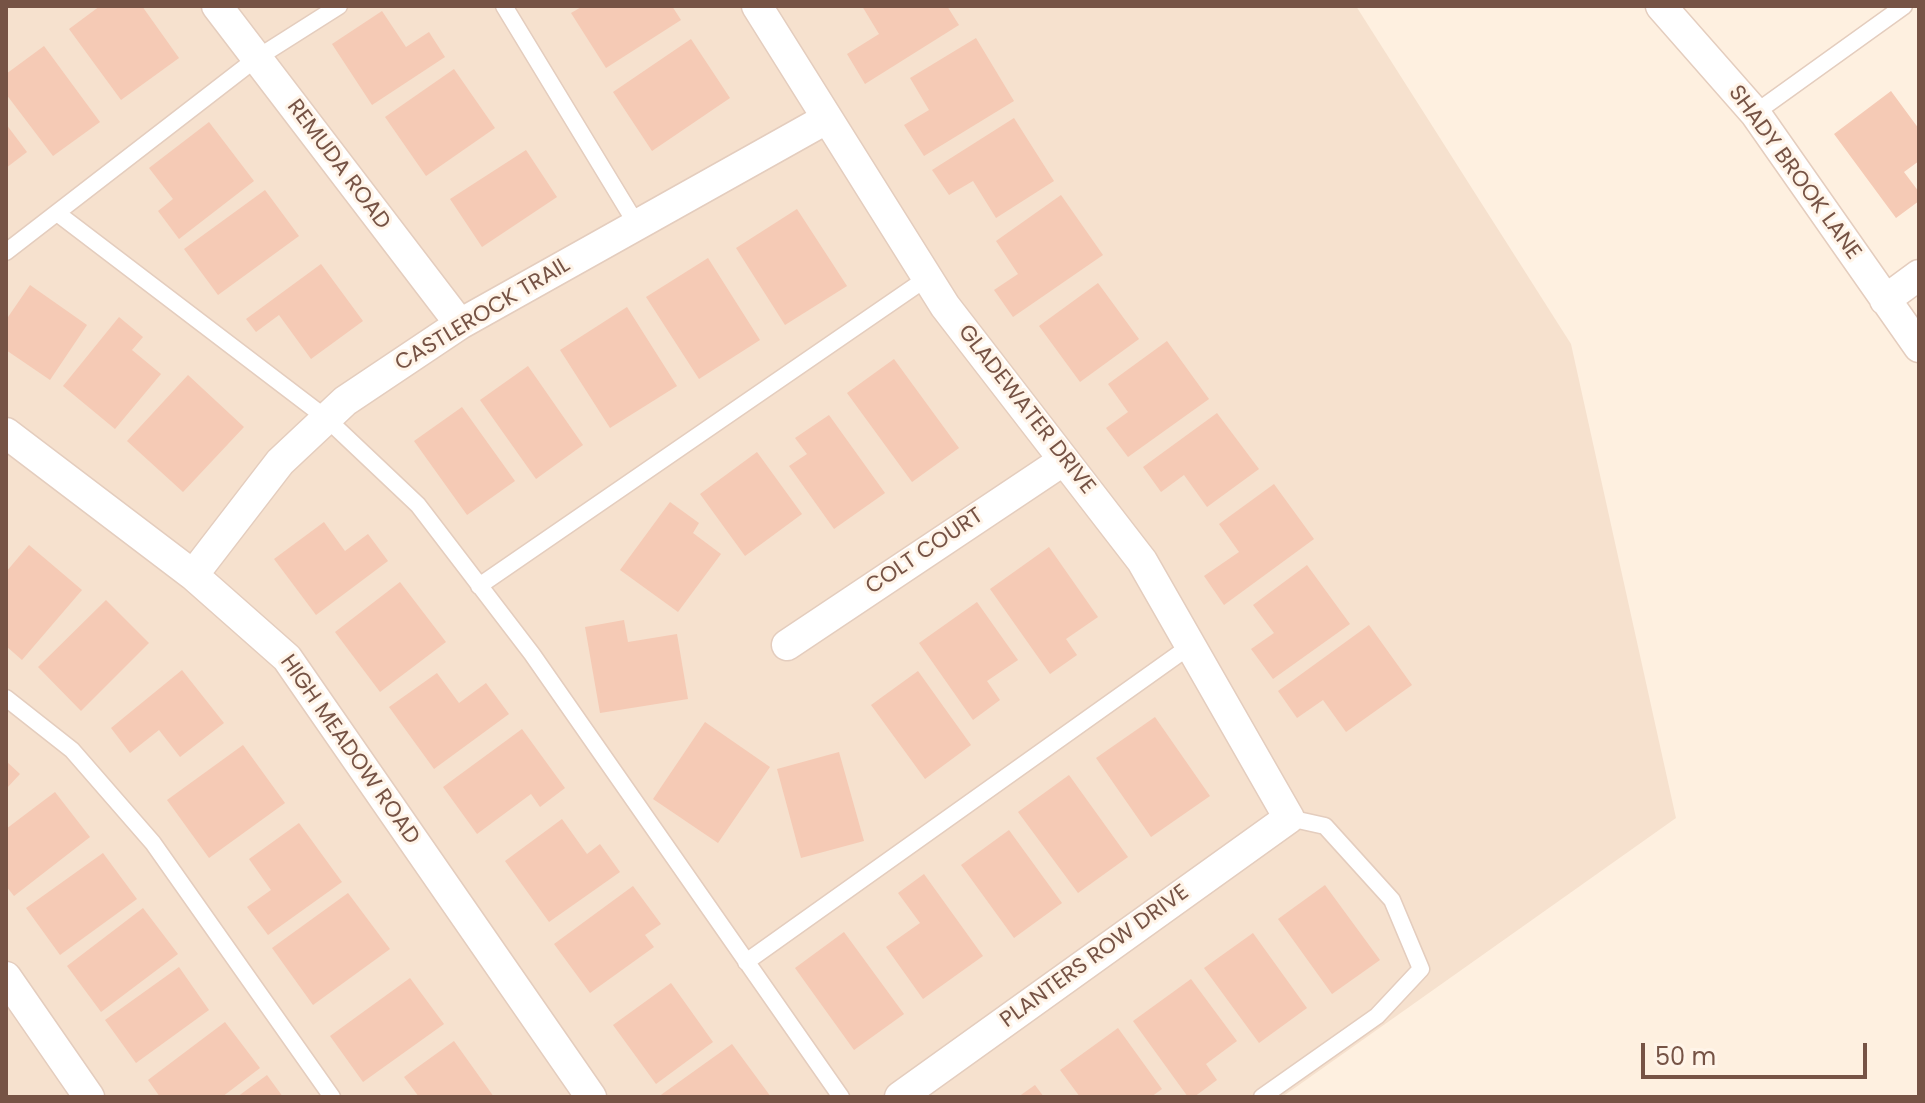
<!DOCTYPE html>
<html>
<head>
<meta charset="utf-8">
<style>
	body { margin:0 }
	#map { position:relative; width:1925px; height:1103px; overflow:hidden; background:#fef0e0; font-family:Poppins,sans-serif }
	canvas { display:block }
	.frame { position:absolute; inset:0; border:8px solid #765345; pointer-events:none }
	.scale { position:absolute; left:1641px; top:1043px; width:226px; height:36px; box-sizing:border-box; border:4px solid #765345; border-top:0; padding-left:10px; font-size:24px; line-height:28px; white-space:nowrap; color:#765345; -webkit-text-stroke:6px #fff4e8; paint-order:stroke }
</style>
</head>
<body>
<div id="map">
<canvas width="1925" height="1103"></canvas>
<div class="frame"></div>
<div class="scale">50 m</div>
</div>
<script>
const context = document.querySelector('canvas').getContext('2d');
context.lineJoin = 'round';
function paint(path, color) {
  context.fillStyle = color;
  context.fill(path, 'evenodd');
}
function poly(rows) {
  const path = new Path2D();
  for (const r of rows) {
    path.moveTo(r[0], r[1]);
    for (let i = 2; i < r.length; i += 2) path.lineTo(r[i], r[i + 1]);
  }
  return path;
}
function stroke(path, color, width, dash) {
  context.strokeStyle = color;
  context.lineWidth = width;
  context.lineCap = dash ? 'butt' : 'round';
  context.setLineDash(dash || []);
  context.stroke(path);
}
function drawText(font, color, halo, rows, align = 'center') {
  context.font = font + ' Poppins,sans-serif';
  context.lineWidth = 6;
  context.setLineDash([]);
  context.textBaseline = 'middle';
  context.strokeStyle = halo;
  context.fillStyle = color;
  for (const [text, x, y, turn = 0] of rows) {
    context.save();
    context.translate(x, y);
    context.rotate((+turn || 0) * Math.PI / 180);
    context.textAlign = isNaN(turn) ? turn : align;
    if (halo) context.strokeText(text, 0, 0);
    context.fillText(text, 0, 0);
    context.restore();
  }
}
paint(poly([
	[6,6,1356,6,1571,344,1676,818,1282,1097,6,1097]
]), '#f6e1ce');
paint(poly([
	[100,6,142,6,179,58,121,100,69,29],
	[583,6,672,6,681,20,606,68,571,13],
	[862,6,947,6,959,25,865,84,847,54,879,34],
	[382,11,406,47,429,32,445,57,372,105,332,44],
	[976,38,1014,101,924,156,904,125,929,110,910,78],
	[691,39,730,98,652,151,613,92],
	[44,46,100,122,53,156,6,94,6,74],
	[454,69,495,128,426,176,385,117],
	[1891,91,1919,129,1919,161,1904,172,1919,192,1919,201,1896,218,1834,134],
	[1014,118,1054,181,996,218,973,181,949,195,932,170],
	[209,122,254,181,179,239,158,211,173,199,149,168],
	[6,124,27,152,6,168],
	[526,150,557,197,482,247,450,199],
	[265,190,299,236,218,295,184,249],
	[1061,195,1103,255,1013,317,994,290,1018,274,996,241],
	[797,209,847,286,785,325,736,248],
	[708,258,760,340,699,379,646,297],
	[321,264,363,321,311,359,279,315,256,332,246,319],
	[1098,283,1139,339,1080,382,1039,326],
	[30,285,87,325,50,380,6,350,6,320],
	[627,307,677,386,610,428,560,350],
	[119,317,143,337,132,350,161,374,115,429,63,386],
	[1167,341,1209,399,1128,457,1106,428,1128,412,1108,384],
	[894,359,959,448,912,482,847,393],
	[528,366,583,445,536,479,480,400],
	[188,375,244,427,183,492,127,441],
	[462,407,515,481,467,515,414,441],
	[1217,413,1259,469,1207,507,1184,475,1161,492,1143,467],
	[829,415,885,493,834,529,789,466,807,454,795,438],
	[757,452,802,514,745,556,700,494],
	[1274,484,1314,539,1224,605,1204,576,1239,552,1219,524],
	[670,502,699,523,693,533,721,554,678,612,620,570],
	[324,522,345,551,368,534,388,561,316,615,274,559],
	[29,545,82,590,22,660,6,646,6,572],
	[1049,547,1098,617,1066,639,1077,655,1050,674,990,589],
	[1307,565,1350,624,1273,679,1251,649,1274,633,1253,605],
	[400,582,446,642,380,692,335,632],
	[106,600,149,643,81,711,38,667],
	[977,602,1018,660,987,681,1000,700,973,720,919,643],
	[624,620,628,642,677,634,688,699,600,713,585,627],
	[1369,625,1412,685,1346,732,1323,700,1297,718,1278,691],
	[182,670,224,723,180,757,159,730,130,753,111,728],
	[918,671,971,745,925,779,871,705],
	[437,673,459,703,486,683,509,714,434,769,389,707],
	[1155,717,1210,796,1151,837,1096,758],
	[705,722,770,767,718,843,653,799],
	[522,729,565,788,540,807,531,794,477,834,443,787],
	[243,745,285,803,209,858,167,800],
	[839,752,864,841,801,858,777,769],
	[6,761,20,774,6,789],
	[1069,775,1128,857,1078,893,1018,812],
	[55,792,90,837,14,896,6,886,6,829],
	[562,819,587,854,600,844,620,872,549,922,505,861],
	[299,823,342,882,268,935,247,907,271,890,249,859],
	[1009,830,1062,903,1014,938,961,865],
	[103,853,137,899,60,955,26,908],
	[924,874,983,956,923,999,886,947,920,923,898,893],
	[1325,885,1380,960,1332,994,1278,919],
	[633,886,661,924,645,935,654,947,590,993,554,944],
	[348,893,390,949,313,1005,272,948],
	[143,908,178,954,101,1012,67,966],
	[844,932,904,1014,854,1050,795,968],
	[1253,933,1307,1008,1259,1043,1204,968],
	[179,967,209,1010,136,1063,105,1020],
	[410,978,444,1024,363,1082,330,1036],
	[1191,979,1237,1041,1206,1064,1217,1080,1194,1097,1188,1097,1133,1021],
	[671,983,713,1042,656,1084,613,1025],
	[225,1022,260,1068,222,1097,160,1097,148,1080],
	[1118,1028,1162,1089,1151,1097,1080,1097,1060,1070],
	[454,1041,494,1097,419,1097,404,1077],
	[732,1044,771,1097,658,1097],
	[267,1075,283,1097,237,1097],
	[1035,1085,1044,1097,1018,1097]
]), '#f5cab5');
const service = poly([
	[504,6,637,225],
	[1755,113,1904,6],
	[57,213,326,418,418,505,532,654,841,1097],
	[6,252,257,58,339,6],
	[479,586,927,278],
	[6,698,72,750,153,843,332,1097],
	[746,962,1190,646],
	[1262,1097,1377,1016,1421,969,1392,900,1325,826,1289,818]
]);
const minor = poly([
	[217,6,460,324],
	[757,6,945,306,1142,561,1289,818,900,1097],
	[1661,6,1755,113,1919,347],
	[1885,300,1919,275],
	[6,433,193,575,287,658,591,1097],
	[193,575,280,462,345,401,460,324,826,119],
	[787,645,1064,460],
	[6,977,89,1097]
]);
stroke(service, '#e4cdbe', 19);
stroke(minor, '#e4cdbe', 33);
stroke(service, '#fff', 16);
stroke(minor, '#fff', 30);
drawText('22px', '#765345', '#fff4e8', [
	["REMUDA ROAD",338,165,53],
	["SHADY BROOK LANE",1794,173,54],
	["CASTLEROCK TRAIL",483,315,-31],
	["GLADEWATER DRIVE",1026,410,52],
	["COLT COURT",925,552,-34],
	["HIGH MEADOW ROAD",349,750,55],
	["PLANTERS ROW DRIVE",1095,957,-36]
]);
</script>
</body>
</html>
